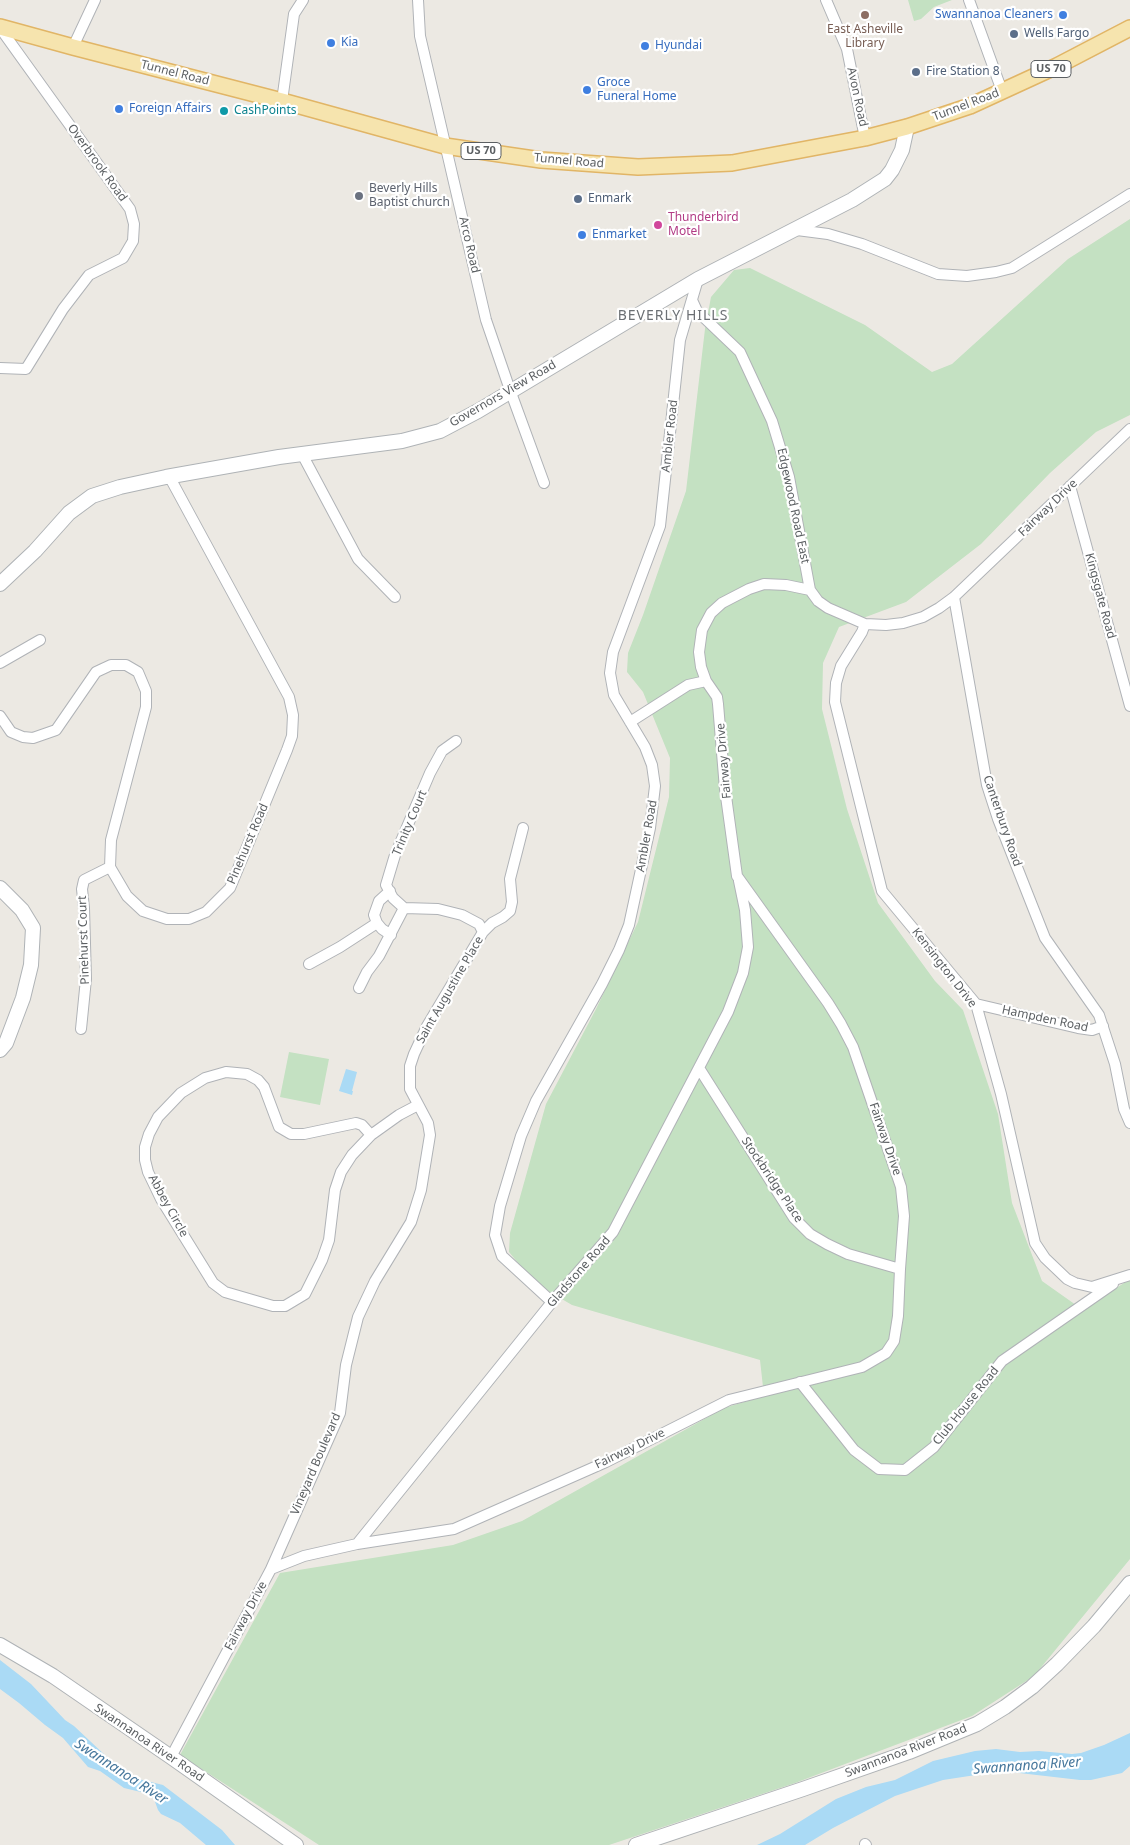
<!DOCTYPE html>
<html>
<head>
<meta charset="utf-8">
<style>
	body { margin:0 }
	canvas { display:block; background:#ece9e3 }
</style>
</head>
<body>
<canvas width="1130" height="1845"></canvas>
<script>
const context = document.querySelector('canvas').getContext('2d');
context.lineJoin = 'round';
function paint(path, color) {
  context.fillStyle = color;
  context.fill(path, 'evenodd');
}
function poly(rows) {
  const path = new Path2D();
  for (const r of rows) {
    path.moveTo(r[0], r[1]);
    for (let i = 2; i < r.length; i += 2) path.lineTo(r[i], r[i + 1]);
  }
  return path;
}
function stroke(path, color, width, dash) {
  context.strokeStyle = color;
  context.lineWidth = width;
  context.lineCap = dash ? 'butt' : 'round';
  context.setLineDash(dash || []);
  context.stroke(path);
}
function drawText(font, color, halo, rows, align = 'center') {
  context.font = font + ' "Noto Sans",sans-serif';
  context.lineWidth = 4.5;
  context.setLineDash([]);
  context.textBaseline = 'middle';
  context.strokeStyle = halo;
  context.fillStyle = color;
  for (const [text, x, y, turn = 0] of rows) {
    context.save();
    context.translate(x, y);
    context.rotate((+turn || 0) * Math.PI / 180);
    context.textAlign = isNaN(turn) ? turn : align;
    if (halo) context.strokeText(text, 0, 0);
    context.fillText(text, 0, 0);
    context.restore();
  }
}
paint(poly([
	[908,0,952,0,934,7,921,19,914,21],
	[1130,219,1130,415,1096,432,1050,473,981,544,906,602,839,627,823,663,822,709,847,809,878,903,935,981,963,1010,998,1114,1012,1203,1042,1281,1083,1310,1130,1279,1130,1559,1034,1676,972,1716,795,1783,609,1845,319,1845,180,1755,280,1573,453,1545,522,1521,724,1408,764,1396,760,1360,572,1305,548,1291,523,1269,509,1252,510,1233,546,1104,596,1009,638,922,669,797,670,758,643,692,627,672,628,653,643,615,686,491,705,329,711,297,734,270,750,268,865,325,932,372,952,364,1068,259],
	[289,1052,329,1059,320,1105,280,1097]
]), '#c4e1c2');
paint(poly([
	[346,1069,357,1072,352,1091,353,1091,352,1095,339,1091],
	[0,1660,31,1684,65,1720,74,1726,107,1757,131,1775,139,1779,163,1785,222,1830,235,1845,206,1845,180,1823,161,1814,158,1810,154,1799,145,1793,124,1788,100,1771,88,1767,63,1738,45,1725,19,1703,0,1689],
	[1130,1733,1130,1766,1122,1773,1091,1780,1080,1780,1002,1771,943,1780,895,1796,833,1828,805,1845,757,1845,780,1834,836,1799,866,1787,895,1780,933,1761,975,1751,996,1749,1020,1752,1039,1751,1072,1754,1081,1753,1104,1745]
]), '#aadaf5');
const street = poly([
	[418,0,420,36,486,320,510,390,544,483],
	[826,0,847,49,865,138],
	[969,0,1002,91],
	[0,28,130,209,134,224,133,241,123,258,89,275,63,309,26,369,0,368],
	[73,47,95,0],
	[282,101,294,14,303,0],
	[797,230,828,234,862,244,938,274,967,276,996,272,1012,268,1130,194],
	[692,300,697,311,740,352,772,421,789,477,810,590],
	[302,454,358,559,395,597],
	[1070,486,1130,706],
	[954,597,987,785,998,819,1045,938,1099,1015,1115,1064,1124,1109,1130,1123],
	[865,624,862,632,841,666,836,683,835,702,882,891,976,1004,1001,1094,1035,1243,1045,1258,1067,1279,1075,1283,1092,1287,1130,1275],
	[0,663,40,640],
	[0,716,11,732,23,737,33,738,56,730,96,672,111,665,126,665,138,672,146,691,146,707,111,840,110,867,127,896,143,911,167,919,189,919,206,912,230,888,287,750,292,736,293,715,289,697,277,675,169,476],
	[630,722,688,685,706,681],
	[390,891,379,901,374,915,377,923,382,929,391,935],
	[404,908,393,898,386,885,395,855,430,773,442,751,456,741],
	[309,964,340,947,377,923],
	[359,988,367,972,379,956,404,908,438,909,462,915,479,924,483,932],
	[976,1004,1078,1028,1092,1030,1103,1026],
	[81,1029,86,979,84,908,82,889,84,880,110,867],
	[699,1068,794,1218,810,1234,827,1244,848,1254,900,1269],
	[226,1072,247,1074,258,1080,264,1087,279,1127,291,1134,304,1134,356,1123,362,1125,371,1135,352,1155,341,1172,335,1190,329,1240,322,1260,305,1294,285,1306,273,1306,225,1292,213,1283,161,1199,148,1172,145,1160,145,1147,149,1134,158,1117,181,1093,205,1078,226,1072],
	[371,1135,399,1115,418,1105],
	[552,1302,502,1256,495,1235,500,1206,521,1136,536,1101,602,984,619,950,629,925,650,828,655,786,652,765,645,747,614,695,610,673,613,652,660,526,680,340,698,279],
	[800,1382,854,1450,879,1469,905,1470,934,1447,1002,1361,1113,1284],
	[357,1544,552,1302,613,1232,728,1012,743,973,748,947,745,910,739,881],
	[271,1569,340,1413,346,1365,358,1317,375,1281,411,1222,421,1190,430,1135,428,1123,410,1089,410,1066,414,1054,427,1026,483,932,492,923,503,917,510,911,512,902,510,879,523,828],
	[171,1757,271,1569,304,1556,357,1544,454,1529,606,1462,729,1400,862,1367,886,1353,894,1341,898,1316,900,1269,904,1216,901,1187,853,1047,841,1024,828,1003,737,876,725,789,718,704,717,697,706,681,701,667,699,652,702,630,711,613,722,603,749,589,764,584,786,585,810,590,818,601,828,608,865,624,886,625,903,623,923,617,939,608,954,597,1130,429],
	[865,1844,866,1845]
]);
const secondary = poly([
	[0,584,35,551,69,513,92,496,120,487,166,477,279,457,402,441,440,431,478,411,698,279,852,200,885,179,892,170,902,150,907,127],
	[0,888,22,910,33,928,31,965,23,998,6,1043,0,1050],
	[0,1645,53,1676,171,1757,296,1845],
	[636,1845,803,1789,909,1752,977,1724,1005,1707,1032,1687,1057,1664,1094,1626,1130,1583]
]);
const primary = poly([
	[0,27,73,47,282,101,445,146,541,160,638,167,732,163,865,138,907,127,970,106,1057,66,1130,28]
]);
stroke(street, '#b0b3b7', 12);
stroke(secondary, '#afb3b6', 16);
stroke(primary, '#e1b566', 18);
stroke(street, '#fff', 10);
stroke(secondary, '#fff', 14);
stroke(primary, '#f6e4ae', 15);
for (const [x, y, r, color] of [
	[865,15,5,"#8d6e63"],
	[1063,15,5,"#3f7fe0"],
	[1014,34,5,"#5c6f8a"],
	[331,43,5,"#3f7fe0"],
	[645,46,5,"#3f7fe0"],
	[916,72,5,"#5c6f8a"],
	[587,90,5,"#3f7fe0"],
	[119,109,5,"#3f7fe0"],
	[224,111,5,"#0f9aa8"],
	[359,196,5,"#6b7280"],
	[578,199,5,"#5c6f8a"],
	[658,225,5,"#d1479c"],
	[582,235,5,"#3f7fe0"]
]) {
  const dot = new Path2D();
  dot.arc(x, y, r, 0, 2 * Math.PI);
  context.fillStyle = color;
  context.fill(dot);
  stroke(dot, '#fff', 2);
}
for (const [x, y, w] of [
	[1051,69,40],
	[481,151,40]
]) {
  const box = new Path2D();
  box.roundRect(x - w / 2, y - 8.5, w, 17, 4);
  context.fillStyle = '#fff';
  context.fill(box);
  stroke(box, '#5b5f62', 1);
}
drawText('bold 11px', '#5b5f62', null, [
	["US 70",1051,69],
	["US 70",481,151]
]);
drawText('12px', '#366cbe', '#fff', [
	["Swannanoa Cleaners",1053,15,"right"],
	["Kia",341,43],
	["Hyundai",655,46],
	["Groce",597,83],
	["Funeral Home",597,97],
	["Foreign Affairs",129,109],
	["Enmarket",592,235]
], 'left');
drawText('12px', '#785e54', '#fff', [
	["East Asheville",865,30],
	["Library",865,44]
]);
drawText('12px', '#4e5e75', '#fff', [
	["Wells Fargo",1024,34],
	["Fire Station 8",926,72],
	["Enmark",588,199]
], 'left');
drawText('12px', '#5b5f62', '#fff', [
	["Tunnel Road",175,73,14],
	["Avon Road",857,97,78],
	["Tunnel Road",966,105,-21],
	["Tunnel Road",569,161,5],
	["Overbrook Road",97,163,54],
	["Arco Road",469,245,77],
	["Governors View Road",503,394,-30],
	["Ambler Road",670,436,-84],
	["Edgewood Road East",793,506,78],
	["Fairway Drive",1048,508,-44],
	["Kingsgate Road",1100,596,75],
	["Fairway Drive",724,761,-95],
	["Canterbury Road",1002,821,71],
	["Trinity Court",410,823,-67],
	["Ambler Road",647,836,-80],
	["Pinehurst Road",248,844,-67],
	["Pinehurst Court",84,940,-92],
	["Kensington Drive",944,968,52],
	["Saint Augustine Place",450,990,-60],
	["Hampden Road",1045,1019,12],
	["Fairway Drive",885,1139,71],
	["Stockbridge Place",772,1180,56],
	["Abbey Circle",168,1206,61],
	["Gladstone Road",579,1272,-49],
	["Club House Road",966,1406,-51],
	["Fairway Drive",630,1449,-26],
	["Vineyard Boulevard",316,1464,-67],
	["Fairway Drive",246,1616,-62],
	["Swannanoa River Road",149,1743,34],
	["Swannanoa River Road",906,1751,-21]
]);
drawText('12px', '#0d838f', '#fff', [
	["CashPoints",234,111]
], 'left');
drawText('12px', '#5b616d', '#fff', [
	["Beverly Hills",369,189],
	["Baptist church",369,203]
], 'left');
drawText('12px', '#b23c85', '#fff', [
	["Thunderbird",668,218],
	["Motel",668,232]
], 'left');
context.letterSpacing = '1px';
drawText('14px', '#6c7074', '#fff', [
	["BEVERLY HILLS",673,316]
]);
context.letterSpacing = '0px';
drawText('italic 14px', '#46779c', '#fff', [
	["Swannanoa River",1027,1766,-4],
	["Swannanoa River",121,1772,33]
]);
</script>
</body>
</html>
